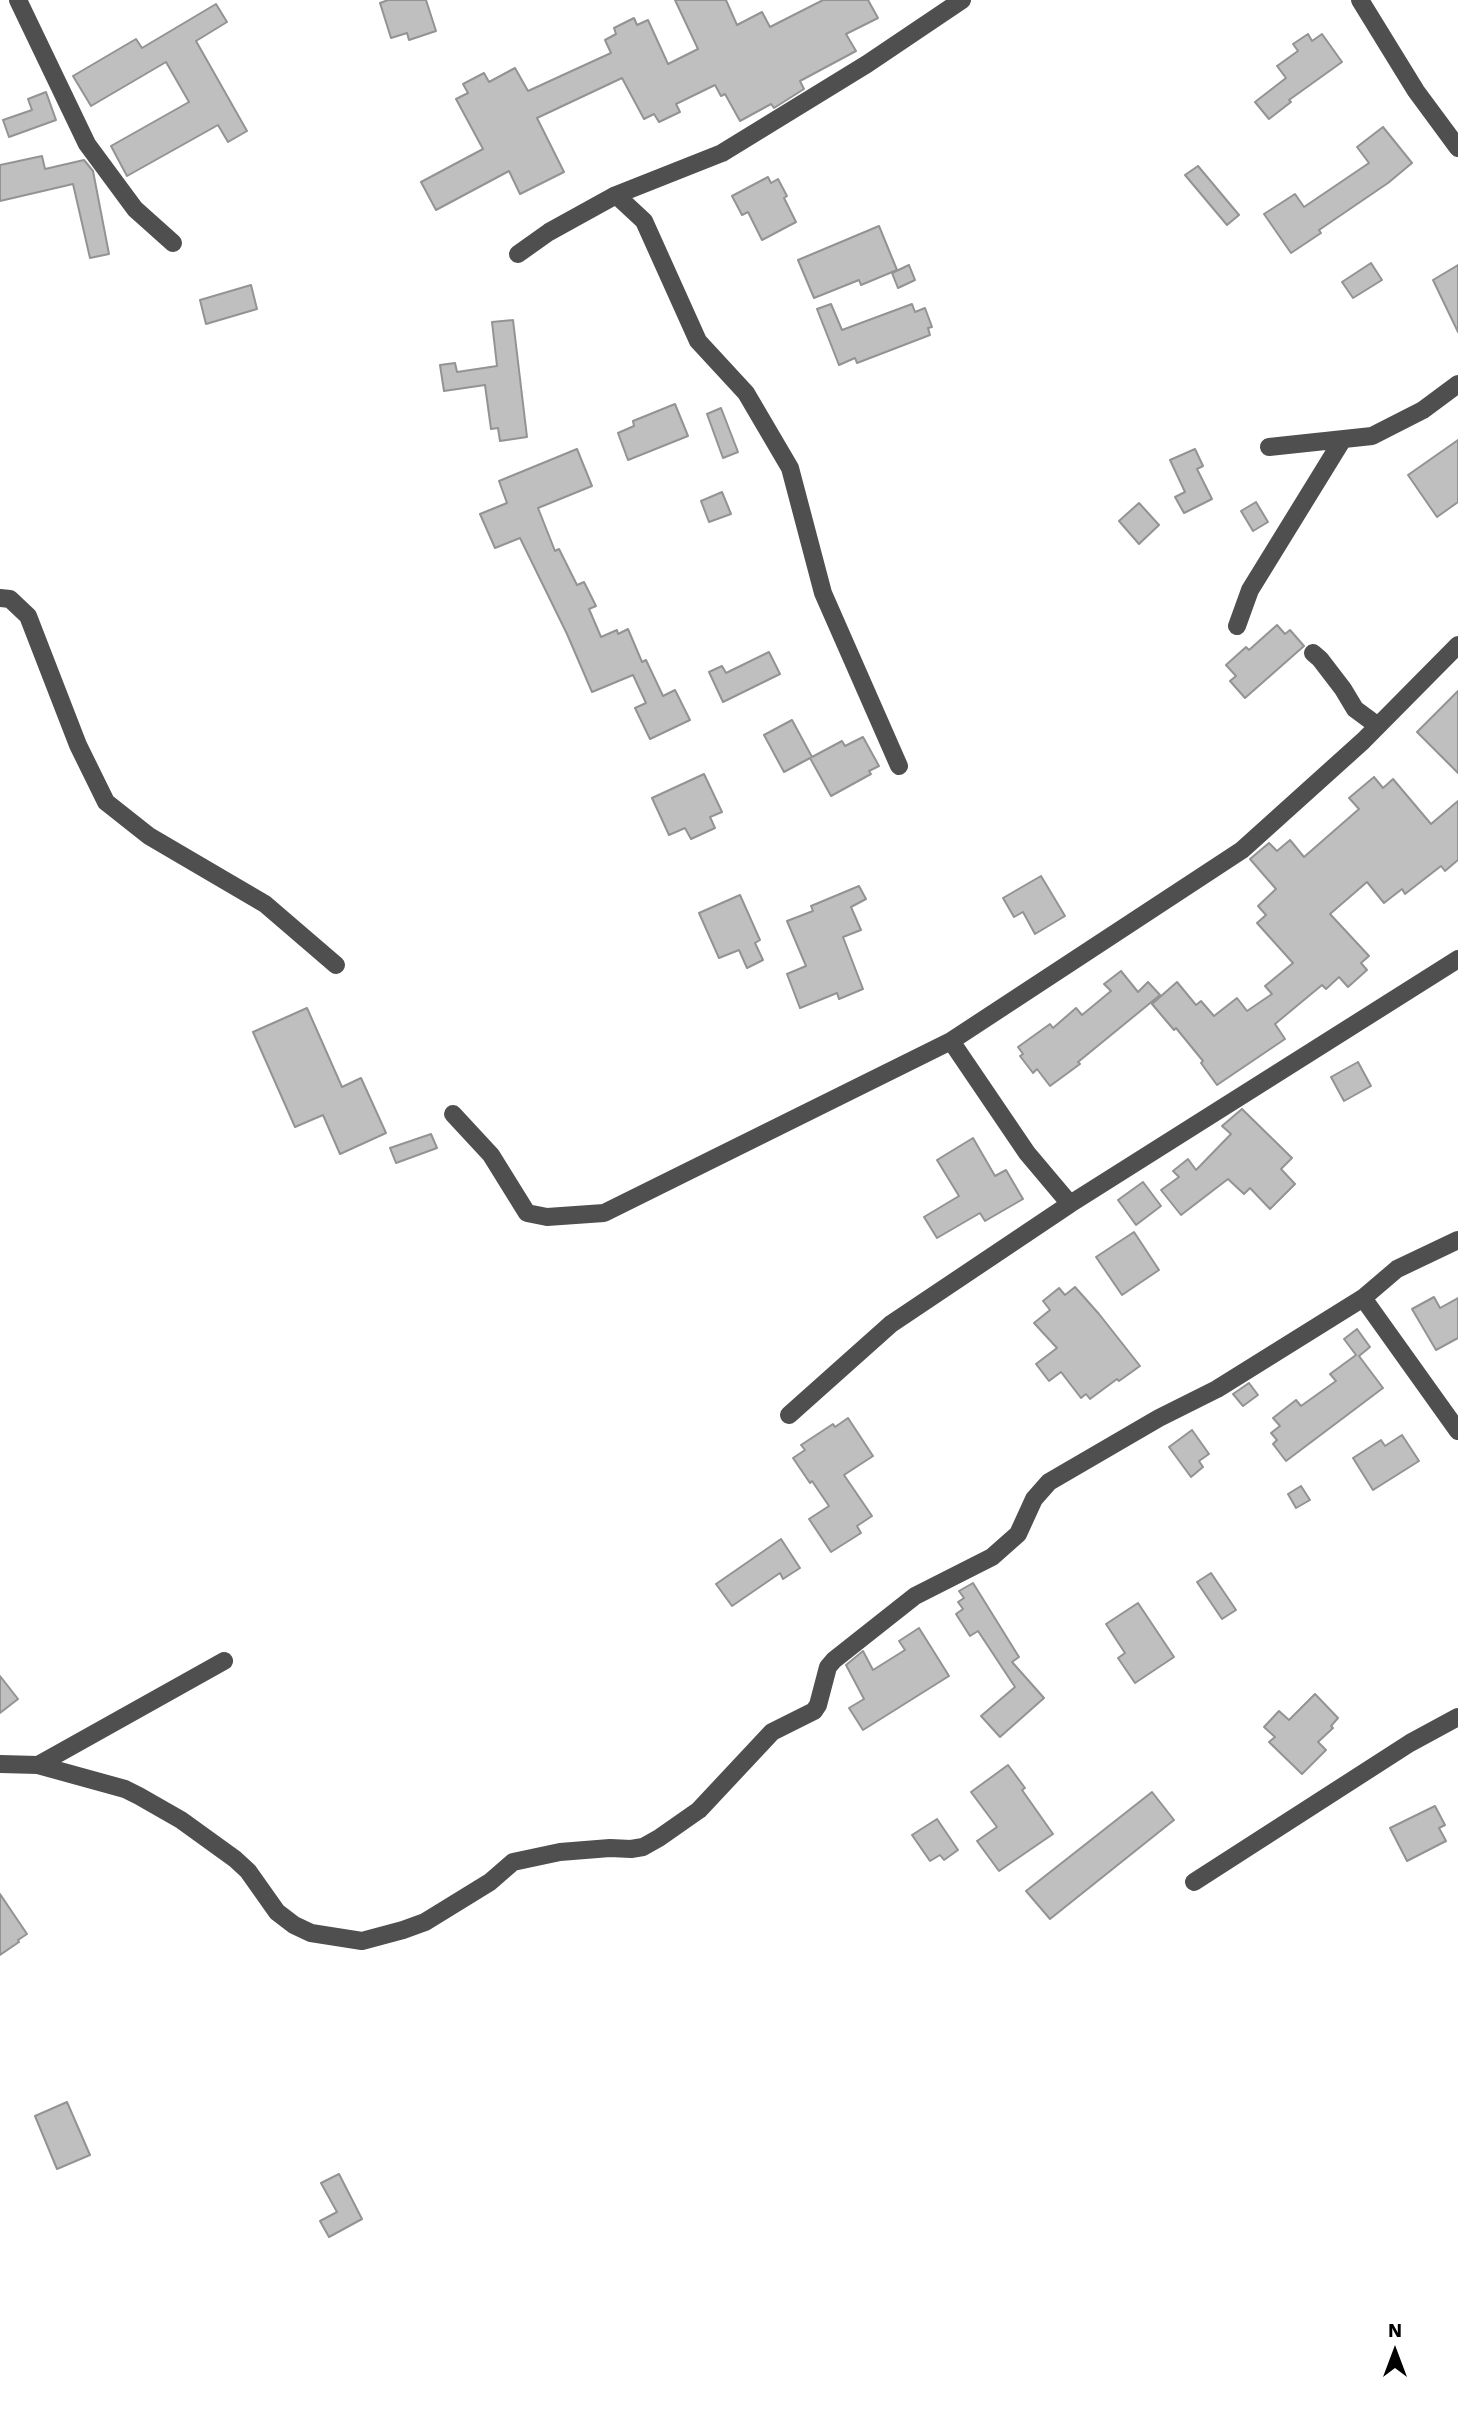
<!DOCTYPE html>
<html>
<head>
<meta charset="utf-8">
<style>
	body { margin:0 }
	#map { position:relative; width:1458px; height:2415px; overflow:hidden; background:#fff; font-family:"Work Sans",sans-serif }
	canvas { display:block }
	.north { position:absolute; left:1360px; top:2317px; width:70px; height:70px; -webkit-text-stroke:5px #fff; paint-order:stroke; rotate:0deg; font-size:19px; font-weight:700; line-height:28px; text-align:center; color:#000 }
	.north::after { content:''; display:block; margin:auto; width:24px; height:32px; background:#000; clip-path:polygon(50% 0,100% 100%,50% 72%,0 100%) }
</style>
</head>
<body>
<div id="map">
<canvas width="1458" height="2415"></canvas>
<div class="north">N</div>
</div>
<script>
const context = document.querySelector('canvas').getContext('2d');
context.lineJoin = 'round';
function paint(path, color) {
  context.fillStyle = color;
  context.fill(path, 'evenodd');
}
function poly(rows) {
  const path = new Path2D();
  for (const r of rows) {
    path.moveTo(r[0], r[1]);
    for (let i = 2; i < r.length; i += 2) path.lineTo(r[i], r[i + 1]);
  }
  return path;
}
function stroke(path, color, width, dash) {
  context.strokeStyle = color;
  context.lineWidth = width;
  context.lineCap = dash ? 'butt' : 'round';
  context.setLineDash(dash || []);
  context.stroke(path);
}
const building = poly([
	[388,0,426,0,436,31,409,40,407,33,391,38,380,3,388,0],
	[675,0,726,0,737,25,762,12,770,27,823,0,868,0,878,18,846,34,856,51,800,81,804,89,774,108,771,104,740,121,725,94,721,96,715,85,676,104,680,112,659,122,654,114,644,119,622,78,537,118,564,172,520,194,509,171,436,210,421,182,483,149,456,99,468,93,463,84,484,73,489,82,515,68,528,91,611,53,605,40,616,34,614,28,634,18,637,25,648,20,668,64,698,49,675,0],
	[216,4,227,22,196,41,247,131,228,142,218,125,127,176,111,146,189,102,166,62,91,106,73,76,136,39,142,48,216,4],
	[1308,34,1312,41,1322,34,1342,62,1289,100,1291,102,1269,119,1255,102,1286,78,1277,66,1298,51,1293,44,1308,34],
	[46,92,56,120,9,137,3,120,32,110,28,99,46,92],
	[1383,127,1412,163,1388,183,1319,230,1321,233,1291,253,1264,214,1295,194,1304,207,1369,163,1357,147,1383,127],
	[42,156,45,169,84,160,93,171,109,254,90,258,73,184,0,201,0,165,42,156],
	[1198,166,1239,215,1227,225,1185,175,1198,166],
	[768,177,771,183,778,179,787,196,784,198,796,222,762,240,748,212,742,215,732,196,768,177],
	[879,226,897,270,861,285,859,280,814,298,798,260,879,226],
	[1371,263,1382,280,1353,298,1342,282,1371,263],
	[909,265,915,280,898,288,892,273,909,265],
	[1458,265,1458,332,1433,280,1458,265],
	[251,285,257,309,206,324,200,300,251,285],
	[831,304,842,330,912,304,915,312,925,308,932,327,928,328,930,335,857,363,855,358,839,365,817,309,831,304],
	[513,320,527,437,500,441,498,428,491,429,485,385,444,391,440,365,455,363,457,372,497,366,492,322,513,320],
	[675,404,688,436,628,460,618,433,634,426,633,421,675,404],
	[721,408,738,452,723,458,707,414,721,408],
	[1458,440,1458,502,1437,517,1408,475,1458,440],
	[577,449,592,486,538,508,555,551,559,549,577,585,584,582,596,606,589,609,601,637,617,630,618,634,628,629,642,662,646,660,663,696,675,690,690,720,650,739,635,708,646,703,633,675,592,692,567,634,520,538,495,548,480,514,507,503,499,481,577,449],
	[1195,449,1203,466,1197,469,1212,499,1184,513,1175,497,1185,492,1170,460,1195,449],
	[722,492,731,514,709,522,701,501,722,492],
	[1256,502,1268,522,1253,531,1241,511,1256,502],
	[1139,503,1159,525,1139,544,1119,521,1139,503],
	[1277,625,1285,634,1290,630,1304,646,1245,698,1230,681,1236,676,1226,665,1246,647,1249,650,1277,625],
	[769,652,780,674,723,702,709,672,722,666,726,673,769,652],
	[1458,691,1458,773,1417,732,1458,691],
	[792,720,812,757,842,741,845,746,863,737,879,766,869,771,871,774,831,796,810,758,784,772,764,735,792,720],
	[704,774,722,812,710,817,715,828,691,839,685,828,669,835,652,798,704,774],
	[1374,777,1383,788,1393,779,1431,824,1458,801,1458,860,1445,871,1441,866,1405,894,1402,889,1384,903,1367,882,1330,914,1369,956,1361,963,1367,970,1348,987,1339,977,1326,989,1322,985,1275,1024,1285,1039,1217,1085,1201,1063,1203,1061,1176,1028,1174,1030,1152,1004,1177,982,1196,1005,1201,1001,1214,1016,1237,998,1247,1011,1272,994,1265,986,1293,963,1257,923,1266,915,1258,906,1276,889,1250,859,1269,843,1277,851,1290,840,1304,857,1359,809,1349,798,1374,777],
	[1041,876,1065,916,1035,934,1023,912,1014,917,1003,898,1041,876],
	[859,886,866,899,851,907,861,930,843,937,863,989,839,999,837,993,800,1008,787,974,806,966,787,921,813,911,811,906,859,886],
	[740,895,760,940,755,943,763,960,747,968,739,950,719,958,699,913,740,895],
	[1121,971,1138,992,1148,982,1160,995,1078,1062,1080,1064,1050,1086,1037,1069,1033,1073,1020,1056,1023,1054,1018,1047,1050,1024,1053,1028,1076,1008,1082,1015,1111,991,1104,984,1121,971],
	[307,1008,342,1087,361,1078,386,1133,340,1154,323,1115,295,1127,253,1032,307,1008],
	[1358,1062,1371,1086,1344,1101,1331,1077,1358,1062],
	[1242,1109,1292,1158,1281,1169,1295,1184,1270,1209,1250,1188,1244,1194,1228,1179,1181,1215,1161,1190,1179,1177,1173,1171,1188,1159,1196,1170,1231,1134,1222,1126,1242,1109],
	[431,1134,437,1148,396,1163,390,1148,431,1134],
	[973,1138,995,1176,1006,1170,1023,1199,985,1221,980,1213,937,1238,924,1217,959,1196,937,1160,973,1138],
	[1143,1182,1161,1206,1136,1225,1118,1200,1143,1182],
	[1134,1232,1159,1270,1122,1295,1096,1257,1134,1232],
	[1075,1287,1099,1314,1140,1366,1119,1381,1117,1379,1090,1399,1086,1394,1081,1398,1061,1372,1049,1381,1036,1364,1057,1348,1034,1323,1050,1310,1043,1301,1059,1288,1065,1295,1075,1287],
	[1434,1297,1440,1308,1458,1298,1458,1338,1436,1350,1412,1309,1434,1297],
	[1357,1329,1370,1347,1359,1356,1383,1388,1286,1461,1273,1444,1277,1440,1271,1433,1280,1426,1273,1418,1296,1400,1301,1406,1336,1381,1330,1374,1356,1355,1344,1339,1357,1329],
	[1249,1383,1258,1395,1243,1406,1233,1394,1249,1383],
	[848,1418,873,1456,844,1475,872,1516,857,1526,861,1533,831,1552,809,1519,829,1506,812,1481,810,1483,793,1458,805,1450,801,1445,833,1424,835,1427,848,1418],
	[1192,1430,1209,1454,1199,1461,1203,1467,1191,1477,1169,1447,1192,1430],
	[1402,1435,1419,1461,1373,1490,1353,1458,1381,1440,1385,1446,1402,1435],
	[1301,1486,1310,1500,1296,1508,1288,1494,1301,1486],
	[781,1539,800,1568,783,1579,780,1573,732,1606,716,1584,781,1539],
	[1211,1573,1236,1610,1222,1619,1197,1582,1211,1573],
	[973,1583,1019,1657,1012,1662,1044,1698,1000,1737,981,1716,1015,1687,978,1631,970,1636,956,1614,963,1609,958,1602,964,1598,959,1591,973,1583],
	[1138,1603,1174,1657,1135,1683,1118,1658,1125,1653,1106,1624,1138,1603],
	[919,1628,949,1676,863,1730,849,1708,864,1699,846,1665,863,1651,873,1670,905,1650,899,1641,919,1628],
	[0,1676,18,1699,0,1713,0,1676],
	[1315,1694,1338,1718,1331,1726,1333,1728,1318,1742,1326,1750,1302,1774,1269,1742,1275,1737,1264,1727,1279,1711,1289,1720,1315,1694],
	[1008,1765,1025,1788,1022,1790,1053,1834,999,1871,977,1841,997,1827,971,1792,1008,1765],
	[1152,1792,1174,1820,1050,1919,1026,1891,1152,1792],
	[1435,1806,1445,1825,1439,1828,1446,1841,1407,1861,1390,1828,1435,1806],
	[937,1819,958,1850,944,1860,940,1855,930,1861,912,1835,937,1819],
	[0,1894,27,1934,18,1940,19,1942,0,1955,0,1894],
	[67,2102,90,2155,57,2169,35,2116,67,2102],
	[339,2174,362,2219,329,2237,320,2221,337,2212,321,2183,339,2174]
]);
paint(building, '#bfbfbf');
stroke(building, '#939393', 2);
stroke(poly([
	[18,0,87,144,135,209,173,243],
	[1360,0,1416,91,1458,148],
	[616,195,644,221,698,341,746,393,790,468,823,593,899,766],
	[518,254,549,232,616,195,722,153,867,64,962,0],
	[1269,447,1372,436,1423,410,1458,384],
	[0,598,10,599,28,616,78,745,106,802,149,836,265,904,336,965],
	[1237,626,1250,590,1343,439],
	[1313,653,1320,659,1343,689,1355,709,1378,726],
	[951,1041,1242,850,1363,741,1458,645],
	[453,1114,491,1155,527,1213,547,1217,604,1213,951,1041,1027,1153,1070,1204,1458,959],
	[1458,1240,1397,1269,1363,1298,1458,1431],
	[789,1415,891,1324,1070,1204],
	[0,1764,38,1765,125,1789,139,1796,181,1820,235,1859,248,1871,277,1912,294,1925,311,1933,362,1941,403,1930,425,1922,490,1882,513,1862,560,1852,610,1848,631,1849,643,1847,659,1838,699,1810,772,1732,814,1711,818,1705,828,1667,834,1660,915,1596,992,1557,1018,1534,1034,1499,1049,1482,1159,1418,1217,1389,1363,1298],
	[38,1765,224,1661],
	[1194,1882,1410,1743,1458,1717]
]), '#4f4f4f', 18);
</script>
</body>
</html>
